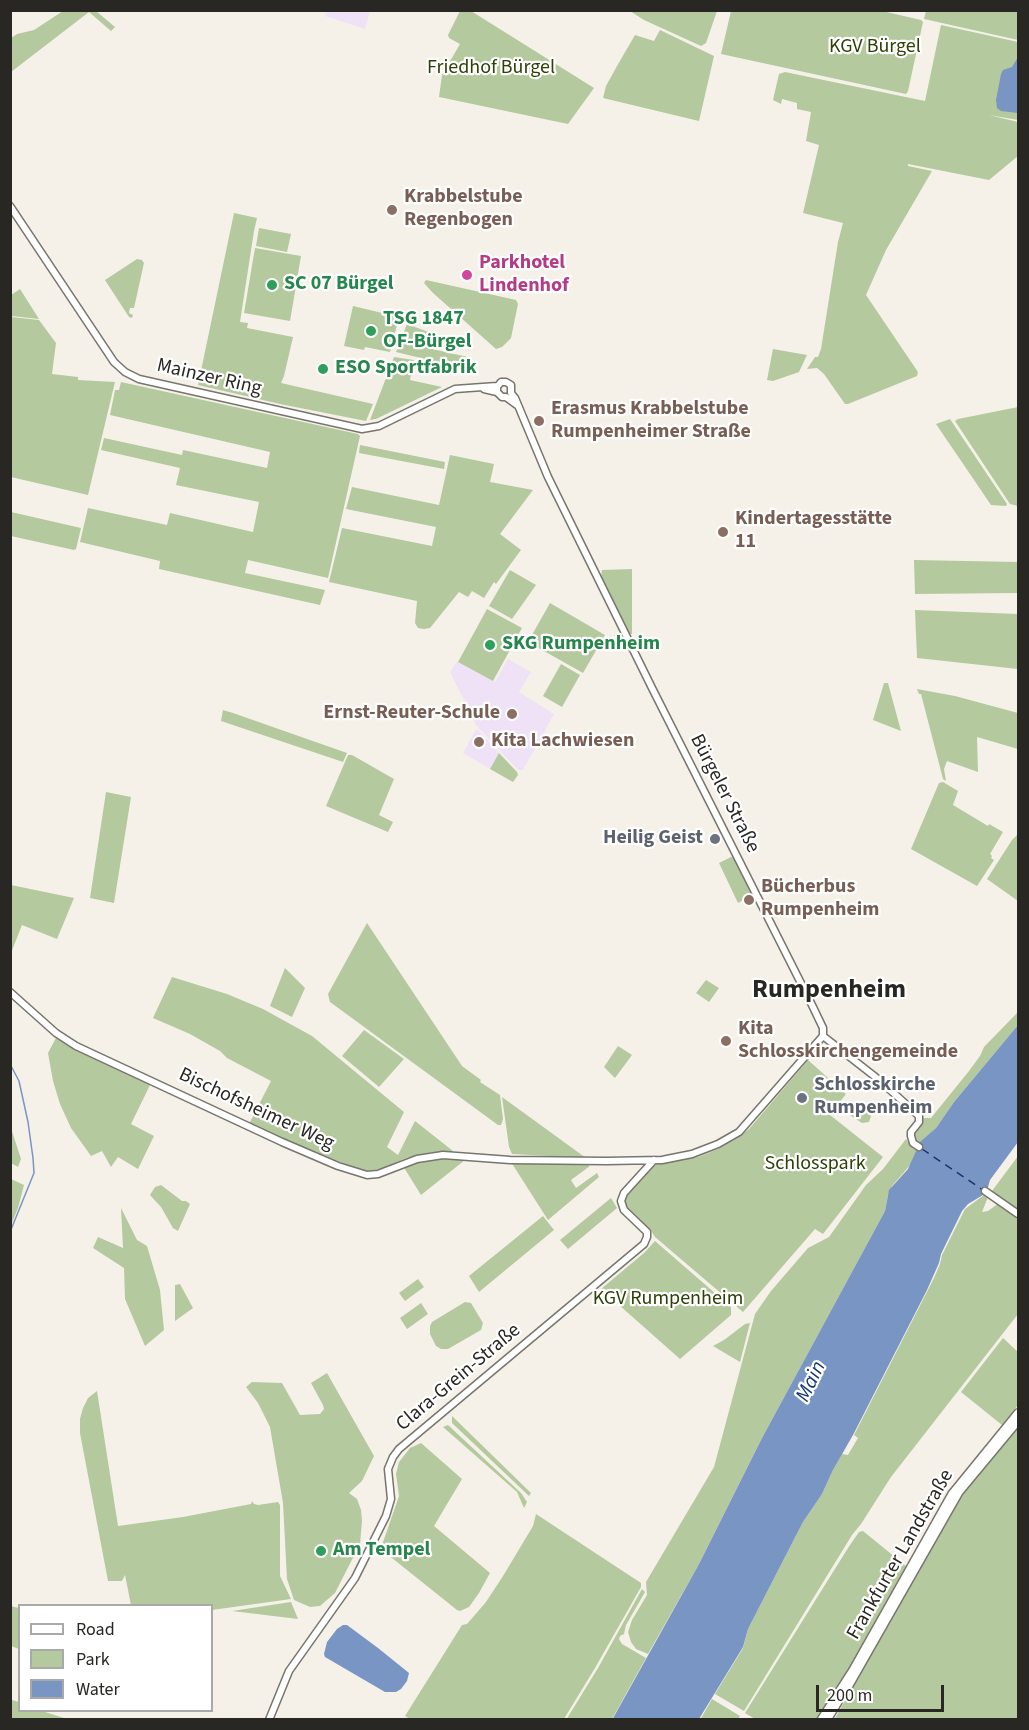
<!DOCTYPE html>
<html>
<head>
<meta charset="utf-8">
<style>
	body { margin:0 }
	#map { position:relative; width:1029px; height:1730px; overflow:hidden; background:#f5f1e9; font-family:"Source Sans 3",sans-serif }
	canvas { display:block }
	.frame { position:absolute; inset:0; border:12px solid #282723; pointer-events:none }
	.legend { position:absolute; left:18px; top:1604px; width:195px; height:108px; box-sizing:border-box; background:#fff; border:2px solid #a9a9a7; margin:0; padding:8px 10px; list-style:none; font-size:18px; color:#282723 }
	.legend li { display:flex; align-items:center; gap:12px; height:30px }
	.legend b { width:30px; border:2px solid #a9a9a7 }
	.scale { position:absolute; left:816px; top:1685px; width:128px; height:27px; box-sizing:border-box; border:3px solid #282723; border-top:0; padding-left:8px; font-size:18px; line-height:21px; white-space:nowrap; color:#282723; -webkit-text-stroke:4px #fff; paint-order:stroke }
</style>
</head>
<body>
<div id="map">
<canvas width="1029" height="1730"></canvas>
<div class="frame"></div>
<ul class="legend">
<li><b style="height:8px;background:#fff"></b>Road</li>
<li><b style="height:16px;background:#b4c99e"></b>Park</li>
<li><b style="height:16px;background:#7895c4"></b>Water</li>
</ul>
<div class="scale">200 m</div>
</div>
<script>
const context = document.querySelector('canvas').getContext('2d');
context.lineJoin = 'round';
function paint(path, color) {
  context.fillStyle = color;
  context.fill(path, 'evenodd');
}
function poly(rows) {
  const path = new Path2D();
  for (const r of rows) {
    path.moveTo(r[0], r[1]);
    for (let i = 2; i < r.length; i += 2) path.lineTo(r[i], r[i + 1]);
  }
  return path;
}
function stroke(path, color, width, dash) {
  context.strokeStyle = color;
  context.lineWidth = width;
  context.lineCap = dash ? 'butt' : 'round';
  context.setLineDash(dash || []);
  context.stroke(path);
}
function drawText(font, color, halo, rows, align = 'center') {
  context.font = font + ' "Source Sans 3",sans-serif';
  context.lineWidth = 4.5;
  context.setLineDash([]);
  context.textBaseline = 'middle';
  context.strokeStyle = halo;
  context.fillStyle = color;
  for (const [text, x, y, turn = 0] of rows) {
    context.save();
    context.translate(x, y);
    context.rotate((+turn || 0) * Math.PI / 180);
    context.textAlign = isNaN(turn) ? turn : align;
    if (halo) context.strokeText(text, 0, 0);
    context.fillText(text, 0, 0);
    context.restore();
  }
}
paint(poly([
	[327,11,327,10,370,11,365,29,325,16],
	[508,659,531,672,519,692,554,714,523,770,518,770,476,725,450,672,457,661,495,682],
	[478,730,499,753,490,769,463,753,475,731]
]), '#efe2f6');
paint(poly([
	[63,11,96,11,115,27,111,31,89,12,11,72,11,38,17,34,34,30],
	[460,11,471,11,594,88,568,124,439,97,442,75,460,44,449,38,448,35],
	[630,11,717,11,706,43,701,46,644,20],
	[731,11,878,10,921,20,923,22,908,91,906,94,721,54],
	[926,11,1018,11,1018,40,924,19],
	[941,25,1018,42,1018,120,989,115,1018,122,1018,156,989,180,908,164,908,166,932,171,886,250,866,295,918,372,917,376,848,404,845,404,824,374,817,368,807,369,815,357,818,357,821,349,838,242,843,223,803,213,819,145,806,141,811,112,797,109,797,103,782,99,781,104,773,100,779,74,785,72,925,101],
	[660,30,714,56,699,121,603,98,606,86,617,66,635,35,654,41],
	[234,213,257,218,254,231,240,322,248,323,247,328,293,337,284,376,281,383,373,404,366,421,280,404,198,385],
	[259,228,291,234,287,252,256,246],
	[255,248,301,256,290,321,244,313],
	[137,259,142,260,144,263,134,308,130,308,129,313,133,315,132,318,129,317,105,280],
	[426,280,516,300,518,304,511,338,502,347,496,349,433,293,424,283],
	[20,289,39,319,11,316,11,295],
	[353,306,399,317,390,352,365,347,364,350,344,346],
	[11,317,39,320,56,343,52,374,78,377,78,380,115,382,88,495,11,477],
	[407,324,431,333,431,338,433,340,432,349,468,357,466,369,396,352],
	[773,349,807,355,799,372,773,381,767,380],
	[394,357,414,360,410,380,442,387,376,419,370,420],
	[121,382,358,434,360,436,328,578,248,560,245,573,325,590,320,605,159,569,160,561,80,542,88,508,167,525,170,513,253,532,259,502,176,485,180,468,101,450,104,438,182,455,183,450,267,468,270,452,110,415,115,390,119,390],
	[1018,407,1018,506,1010,504,955,421,958,419],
	[950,419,1007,504,1006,506,991,505,936,424],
	[360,445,445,462,444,469,359,453],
	[450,455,494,464,490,482,533,490,500,534,521,550,496,584,494,582,484,598,472,591,468,597,459,592,430,628,424,629,418,628,415,623,417,601,329,582,342,528,432,546,436,527,346,509,352,487,439,505],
	[11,512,81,528,76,549,74,550,11,536],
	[914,560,1018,562,1018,593,915,594],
	[632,569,632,634,627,634,601,577,602,570],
	[510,570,536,585,512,619,489,606],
	[550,603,605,635,583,673,528,642],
	[487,609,522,628,493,681,458,662],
	[915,610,1018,614,1018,669,917,658],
	[561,664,580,675,562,707,543,696],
	[884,683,888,683,901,731,873,720],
	[917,689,955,696,1018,713,1018,749,977,737,978,772,947,761,944,769,946,781,943,779,921,694,919,694],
	[223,710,233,713,347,753,343,762,221,721],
	[499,753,517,772,518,775,513,782,490,769],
	[348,755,352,755,394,779,379,815,393,822,388,832,326,806],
	[943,782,958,791,953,805,988,826,989,824,1003,832,990,854,992,856,991,858,994,860,977,886,911,849,939,783],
	[106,792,131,797,114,903,90,898],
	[1018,834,1018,901,987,879,1012,840],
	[733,856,752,895,738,903,719,863],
	[11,885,74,898,57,939,22,925,11,953],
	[367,923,462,1066,481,1080,480,1082,500,1095,503,1119,501,1125,498,1125,330,1002,328,994],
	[285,968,305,988,292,1017,270,1006],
	[172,977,227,994,263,1009,312,1036,404,1112,387,1147,398,1155,415,1121,453,1151,433,1152,406,1158,383,1168,371,1171,360,1170,249,1124,271,1081,227,1058,220,1051,190,1034,153,1018],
	[706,980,719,988,709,1002,696,993],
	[1018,1012,1018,1025,954,1102,936,1128,919,1144,914,1139,914,1135,919,1128,922,1118,931,1118,969,1071,980,1056,984,1047],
	[364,1030,404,1059,379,1087,342,1056],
	[56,1038,151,1083,131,1124,154,1136,138,1169,118,1157,111,1167,102,1151,91,1156,71,1128,60,1104,53,1081,48,1053],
	[618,1046,632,1055,615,1078,604,1067],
	[808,1060,846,1094,830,1115,883,1157,823,1234,815,1229,743,1312,655,1237,650,1229,626,1208,624,1203,624,1198,655,1164,698,1157,718,1149,736,1139,749,1129],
	[502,1097,586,1158,512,1154,509,1147],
	[850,1102,856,1103,867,1110,871,1116,869,1122,862,1123,851,1116,847,1109,847,1106],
	[10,1125,21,1159,18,1167,11,1163],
	[906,1139,913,1149,917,1149,911,1164,892,1186,888,1195,885,1211,762,1438,699,1564,648,1654,636,1649,631,1642,628,1632,632,1620,647,1595,646,1582,714,1467,755,1314,771,1291,808,1248,829,1237,866,1185,883,1169],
	[1018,1156,1018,1212,992,1191],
	[449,1157,465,1160,421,1195,403,1166,418,1161],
	[511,1162,584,1163,590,1166,571,1180,576,1188,597,1173,599,1177,548,1220],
	[11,1179,24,1185,18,1208,11,1225],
	[161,1185,182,1201,186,1201,190,1204,178,1231,173,1228,161,1207,150,1195,155,1187],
	[984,1195,988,1197,982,1212,988,1211,999,1203,1018,1217,1018,1314,891,1477,861,1524,852,1535,744,1711,715,1694,743,1648,748,1629,803,1522,822,1494,833,1470,842,1454,848,1455,858,1438,854,1435,934,1278,940,1264,942,1255,965,1209],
	[611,1198,617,1208,568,1249,560,1240],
	[121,1208,137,1240,147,1246,160,1290,164,1330,145,1346,125,1299,124,1268,93,1248,98,1237,123,1248],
	[543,1216,554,1230,479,1292,469,1276],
	[655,1241,731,1307,731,1315,680,1359,601,1289,644,1253],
	[418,1279,424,1287,405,1301,399,1293],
	[180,1284,193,1308,175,1321,175,1285],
	[465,1302,471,1303,483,1323,481,1330,448,1349,441,1349,436,1346,430,1334,430,1326,432,1322],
	[421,1303,428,1314,407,1329,400,1318],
	[750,1323,740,1362,713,1346,724,1340,745,1324],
	[1003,1338,1018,1352,1018,1405,1002,1425,961,1392],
	[327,1373,374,1456,362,1481,349,1493,357,1499,361,1510,362,1521,360,1544,335,1593,320,1606,310,1607,294,1600,287,1579,283,1503,270,1427,258,1403,246,1387,252,1382,282,1383,300,1415,320,1414,324,1409,323,1405,311,1383],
	[97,1391,118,1526,183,1517,251,1504,252,1501,254,1504,258,1505,278,1502,280,1505,280,1576,291,1599,212,1610,212,1606,131,1605,125,1575,122,1581,108,1581,80,1433,80,1419,83,1408,88,1398],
	[452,1416,531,1493,529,1496,452,1423],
	[448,1425,521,1493,527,1502,524,1508,517,1492,443,1427],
	[1018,1426,1018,1719,834,1720,963,1493],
	[421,1443,462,1479,434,1526,490,1573,479,1593,469,1607,460,1611,457,1610,382,1550,382,1545,399,1496,396,1474,399,1462,410,1448],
	[536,1514,641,1583,641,1587,595,1668,564,1719,410,1719,405,1716,462,1625,467,1624,486,1602,503,1576,533,1526],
	[863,1531,906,1566,844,1678,816,1719,755,1719,745,1713,848,1548,859,1532],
	[642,1589,645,1592,626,1625,624,1634,620,1636,619,1639,622,1644,646,1658,612,1719,566,1720,598,1668],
	[291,1602,298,1619,232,1611],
	[10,1606,19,1608,19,1649,11,1646],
	[712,1699,740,1716,738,1719,700,1720],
	[12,1700,19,1702,20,1710,42,1711,67,1719,11,1719]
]), '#b4c99e');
paint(poly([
	[1018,57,1018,113,1001,111,997,108,996,100,1001,74,1003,70,1012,67],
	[1018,1025,1018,1142,990,1180,988,1187,983,1195,968,1204,962,1211,941,1254,939,1263,927,1290,853,1435,833,1470,822,1494,803,1522,748,1629,743,1647,699,1719,612,1720,699,1564,762,1438,885,1211,889,1190,908,1169,920,1142,936,1128,954,1102],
	[347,1625,378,1648,409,1673,407,1681,401,1689,396,1692,385,1692,325,1657,324,1654,327,1642,337,1629,343,1625]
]), '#7895c4');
stroke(poly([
	[10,1064,19,1081,28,1122,33,1158,34,1173,10,1232]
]), '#7895c4', 1.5);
stroke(poly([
	[922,1149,983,1190]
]), '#143771', 1.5, [8, 6]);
const tertiary = poly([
	[10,206,114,362,125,372,139,379,362,429,379,426,455,389,497,386],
	[484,389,497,392,502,397,506,397,517,405],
	[497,392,497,387,501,382,506,382,511,385,511,393,515,398,548,477,652,688,812,1005,823,1028,823,1036],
	[10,992,56,1033,76,1046,282,1142,338,1166,367,1175,378,1174,417,1159,443,1155,510,1160,606,1161,662,1160,692,1154,718,1144,739,1132,823,1036],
	[823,1036,878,1079,919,1116,919,1122,911,1132,911,1136,913,1143,919,1147],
	[985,1191,1018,1214],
	[269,1720,289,1671,355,1578,386,1516,391,1499,388,1469,393,1457,399,1449,644,1244,647,1237,647,1232,624,1210,621,1201,624,1193,654,1160]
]);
const secondary = poly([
	[848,1687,959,1492,1018,1421],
	[821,1720,853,1670,952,1494,1018,1413],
	[827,1720,838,1702]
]);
stroke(tertiary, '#78756d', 9);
stroke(secondary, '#78756d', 10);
stroke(tertiary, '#fff', 6);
stroke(secondary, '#fff', 7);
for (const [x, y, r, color] of [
	[392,210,6,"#8d6e63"],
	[467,275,6,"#d1479c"],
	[272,285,6,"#2e9e5b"],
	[371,331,6,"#2e9e5b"],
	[323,369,6,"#2e9e5b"],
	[539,421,6,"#8d6e63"],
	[723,532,6,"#8d6e63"],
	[490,645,6,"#2e9e5b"],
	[512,714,6,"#8d6e63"],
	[479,742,6,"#8d6e63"],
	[715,839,6,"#6b7280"],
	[749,900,6,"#8d6e63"],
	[726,1041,6,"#8d6e63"],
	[802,1098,6,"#6b7280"],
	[321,1551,6,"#2e9e5b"]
]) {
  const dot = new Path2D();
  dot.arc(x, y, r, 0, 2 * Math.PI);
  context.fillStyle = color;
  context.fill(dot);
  stroke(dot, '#fff', 2);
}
drawText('20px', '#2c4105', '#fff', [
	["KGV Bürgel",875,48],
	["Friedhof Bürgel",491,69],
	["Schlosspark",815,1165],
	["KGV Rumpenheim",668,1300]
]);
drawText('bold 20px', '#785e54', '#fff', [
	["Krabbelstube",404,198],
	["Regenbogen",404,221],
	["Erasmus Krabbelstube",551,410],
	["Rumpenheimer Straße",551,433],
	["Kindertagesstätte",735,520],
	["11",735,543],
	["Ernst-Reuter-Schule",500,714,"right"],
	["Kita Lachwiesen",491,742],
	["Bücherbus",761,888],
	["Rumpenheim",761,911],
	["Kita",738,1030],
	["Schlosskirchengemeinde",738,1053]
], 'left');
drawText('bold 20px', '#b23c85', '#fff', [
	["Parkhotel",479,264],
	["Lindenhof",479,287]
], 'left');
drawText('bold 20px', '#27864d', '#fff', [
	["SC 07 Bürgel",284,285],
	["TSG 1847",383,320],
	["OF-Bürgel",383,343],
	["ESO Sportfabrik",335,369],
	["SKG Rumpenheim",502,645],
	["Am Tempel",333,1551]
], 'left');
drawText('20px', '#282723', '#fff', [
	["Mainzer Ring",209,378,13],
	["Bürgeler Straße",724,794,63],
	["Bischofsheimer Weg",256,1110,25],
	["Clara-Grein-Straße",459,1378,-40],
	["Frankfurter Landstraße",901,1555,-60]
]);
drawText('bold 20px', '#5b616d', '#fff', [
	["Heilig Geist",703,839],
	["Schlosskirche",814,1086,"left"],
	["Rumpenheim",814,1109,"left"]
], 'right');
drawText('italic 21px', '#143771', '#fff', [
	["Main",812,1382,-64]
]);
drawText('bold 26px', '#282723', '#fff', [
	["Rumpenheim",829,991]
]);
</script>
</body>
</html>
